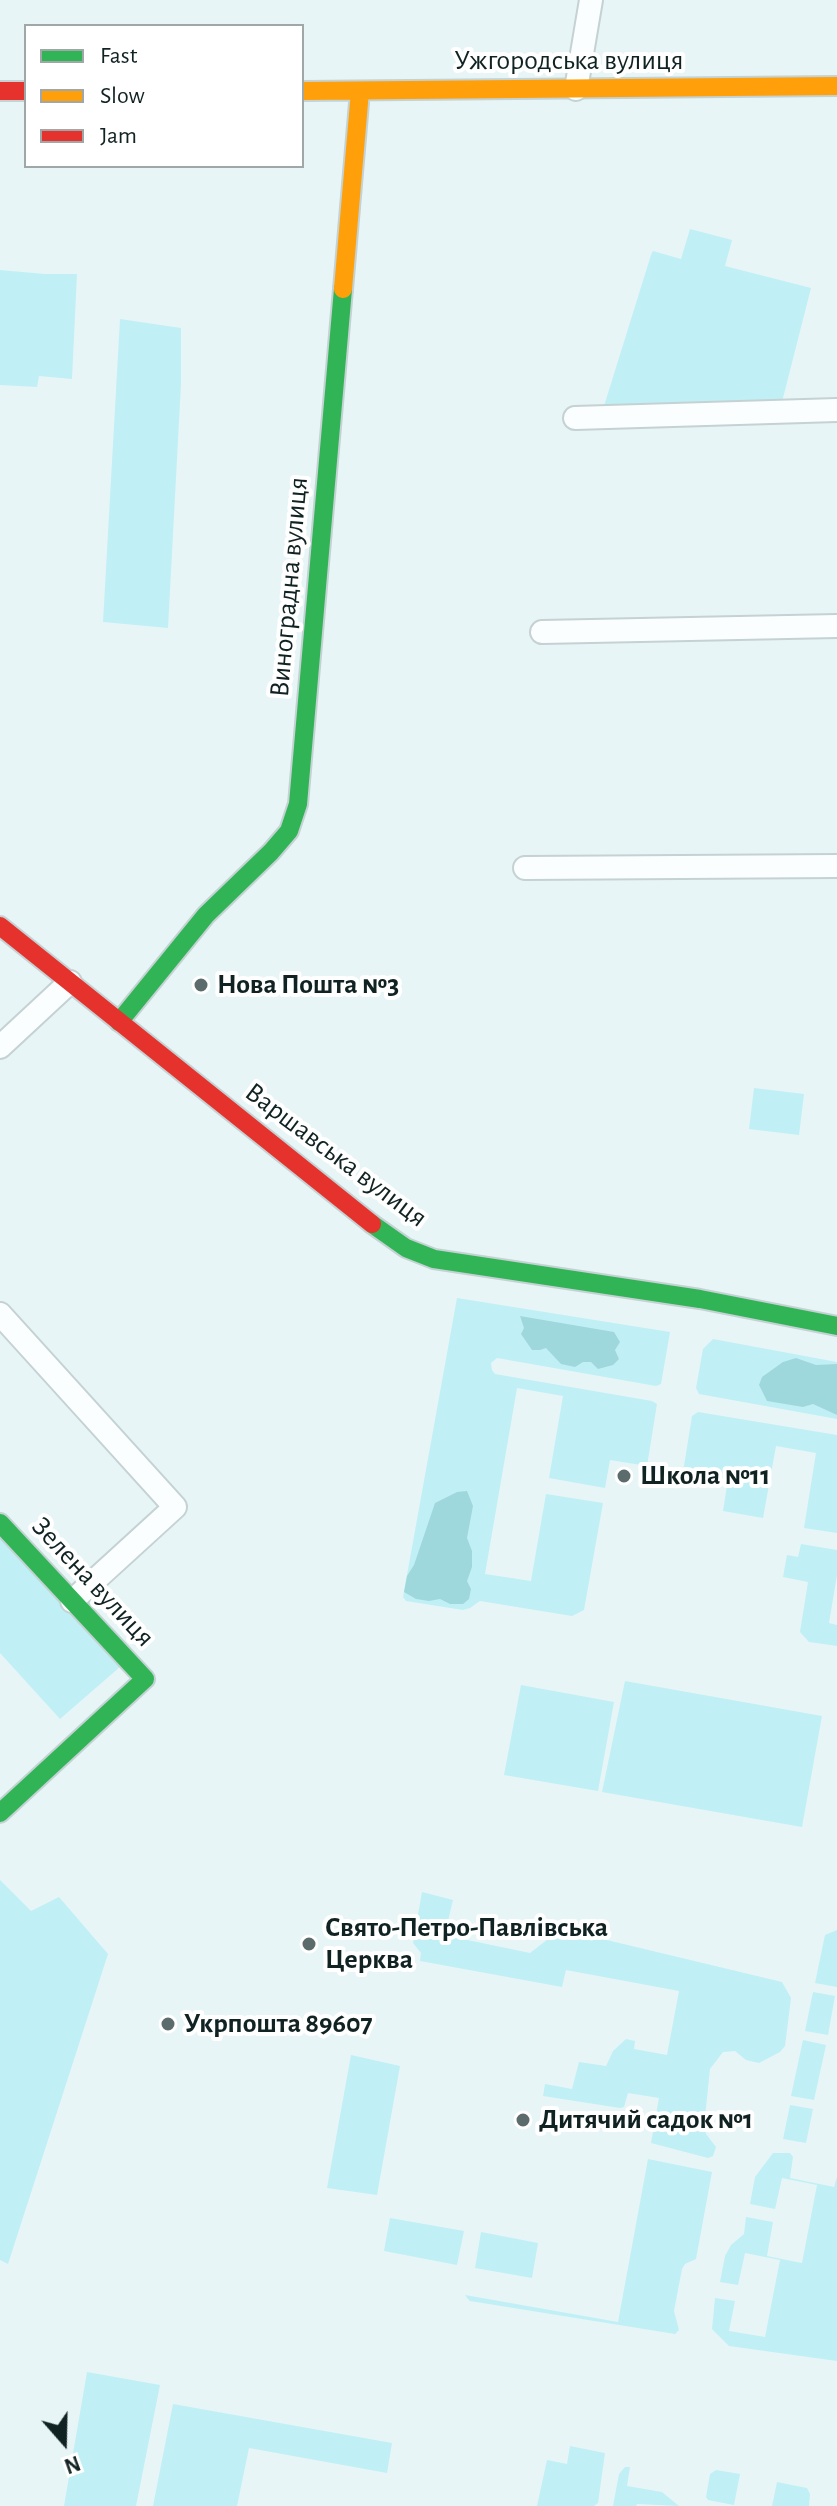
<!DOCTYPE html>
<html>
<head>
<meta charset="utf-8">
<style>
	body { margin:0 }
	#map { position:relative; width:837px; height:2506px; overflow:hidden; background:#e7f5f7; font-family:"Alegreya Sans",sans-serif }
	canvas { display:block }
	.legend { position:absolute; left:24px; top:24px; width:280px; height:144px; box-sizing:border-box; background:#fff; border:2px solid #a0a7a7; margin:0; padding:10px 14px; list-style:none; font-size:24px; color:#112223 }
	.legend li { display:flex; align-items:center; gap:16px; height:40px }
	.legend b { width:40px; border:2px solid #a0a7a7 }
	.north { position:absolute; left:24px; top:2402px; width:80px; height:80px; -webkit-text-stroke:6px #fff; paint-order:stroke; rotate:160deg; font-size:22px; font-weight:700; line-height:32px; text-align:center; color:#112223 }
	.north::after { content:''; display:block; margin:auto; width:28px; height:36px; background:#112223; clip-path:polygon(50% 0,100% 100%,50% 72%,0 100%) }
</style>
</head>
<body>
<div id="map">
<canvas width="837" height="2506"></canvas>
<ul class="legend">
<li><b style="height:10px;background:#30b455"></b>Fast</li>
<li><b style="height:10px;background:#ff9f0a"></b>Slow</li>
<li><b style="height:10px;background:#e5322d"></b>Jam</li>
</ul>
<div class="north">N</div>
</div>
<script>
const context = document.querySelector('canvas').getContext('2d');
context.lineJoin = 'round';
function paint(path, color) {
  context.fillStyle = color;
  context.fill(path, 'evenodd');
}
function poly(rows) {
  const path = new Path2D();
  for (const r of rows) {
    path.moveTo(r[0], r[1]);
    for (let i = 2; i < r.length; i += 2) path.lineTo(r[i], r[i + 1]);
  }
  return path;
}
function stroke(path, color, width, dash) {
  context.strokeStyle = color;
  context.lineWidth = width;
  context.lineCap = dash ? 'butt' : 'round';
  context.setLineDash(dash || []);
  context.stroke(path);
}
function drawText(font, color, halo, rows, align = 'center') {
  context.font = font + ' "Alegreya Sans",sans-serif';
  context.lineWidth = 8;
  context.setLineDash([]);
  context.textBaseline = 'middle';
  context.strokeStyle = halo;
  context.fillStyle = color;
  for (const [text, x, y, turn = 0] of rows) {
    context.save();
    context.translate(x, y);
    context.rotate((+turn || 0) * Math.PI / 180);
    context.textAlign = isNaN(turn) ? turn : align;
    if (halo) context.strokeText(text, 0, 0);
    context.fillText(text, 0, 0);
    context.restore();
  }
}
paint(poly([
	[690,229,732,240,725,266,811,288,782,402,756,400,604,406,651,255,653,251,681,259],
	[0,270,45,274,77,274,72,379,39,376,37,387,0,385],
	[120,319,181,328,181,384,168,628,103,622],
	[754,1088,804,1094,799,1135,749,1129],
	[457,1298,670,1332,661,1384,656,1386,497,1358,491,1363,492,1370,495,1374,652,1401,657,1404,647,1466,610,1460,605,1488,549,1478,563,1396,517,1388,485,1574,531,1581,546,1494,603,1503,584,1610,572,1616,480,1601,470,1608,463,1610,406,1601,403,1597],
	[713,1339,837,1362,837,1419,699,1394,696,1388,703,1349],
	[698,1412,837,1435,837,1533,804,1528,816,1453,776,1446,763,1518,723,1511,728,1479,683,1472,692,1416],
	[0,1523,128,1660,60,1719,0,1653],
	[801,1544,837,1550,837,1575,829,1623,837,1625,837,1646,809,1642,800,1632,808,1582,783,1577,787,1555,798,1557],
	[625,1681,822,1716,802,1827,602,1792],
	[521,1685,614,1702,598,1791,504,1775],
	[0,1880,31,1911,59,1897,108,1954,8,2264,0,2260],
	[422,1892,453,1900,448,1921,449,1931,453,1937,530,1953,561,1929,782,1982,791,1998,785,2046,780,2052,759,2063,746,2060,735,2051,723,2052,710,2069,704,2127,706,2134,716,2147,713,2156,708,2158,651,2143,659,2098,628,2093,624,2107,620,2108,543,2096,545,2084,572,2089,579,2062,606,2066,613,2051,626,2039,635,2041,634,2049,667,2055,679,1991,566,1970,562,1987,420,1961,421,1953,413,1943],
	[837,1930,837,1987,815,1983,825,1935],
	[813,1992,835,1996,828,2035,805,2031],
	[803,2040,826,2045,814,2100,791,2096],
	[351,2055,400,2066,377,2195,327,2188],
	[790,2105,813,2109,806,2143,783,2139],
	[773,2153,790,2153,793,2157,790,2178,834,2187,837,2177,837,2361,729,2346,712,2329,715,2298,735,2301,729,2331,765,2337,780,2260,745,2253,738,2285,720,2282,725,2256,731,2245,744,2234,746,2217,773,2222,767,2256,802,2263,817,2185,782,2178,775,2209,750,2204,755,2177],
	[648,2159,712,2172,696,2259,685,2264,682,2269,674,2311,679,2330,675,2334,470,2301,467,2298,465,2295,618,2322],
	[390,2218,464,2231,457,2265,384,2251],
	[481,2232,538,2243,532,2278,475,2268],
	[87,2372,160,2385,136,2506,64,2506],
	[173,2404,392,2443,387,2473,249,2448,237,2506,153,2506],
	[570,2446,605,2453,598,2503,594,2506,537,2506,547,2460,567,2464],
	[625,2467,630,2467,627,2486,662,2492,679,2506,637,2504,636,2506,613,2506,619,2474],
	[716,2470,740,2474,734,2505,708,2500,706,2497,710,2474],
	[777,2482,807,2488,810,2494,809,2506,772,2506]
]), '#c0f0f5');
paint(poly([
	[520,1316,614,1332,620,1342,615,1350,619,1359,613,1365,598,1369,591,1362,583,1362,575,1367,561,1364,546,1348,540,1350,532,1350,521,1334,524,1328],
	[796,1358,816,1365,837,1364,837,1415,813,1404,803,1407,767,1401,759,1385,762,1377,783,1362],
	[467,1491,473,1506,467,1538,472,1551,472,1567,467,1581,471,1589,469,1599,463,1604,450,1604,440,1599,429,1601,416,1599,404,1592,407,1576,414,1565,435,1503,457,1492]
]), '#9ed8dd');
const street = poly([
	[576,89,591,0],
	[575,418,837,410],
	[542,632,837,626],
	[525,868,837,866],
	[0,1047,70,982],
	[0,1314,175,1507,72,1601]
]);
const fast = poly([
	[119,1022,206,915,271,852,289,831,298,804,343,289],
	[372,1224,406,1248,434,1259,700,1299,837,1326],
	[0,1523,145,1679,0,1813]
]);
const slow = poly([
	[302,91,837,86],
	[343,289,360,91]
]);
const jam = poly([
	[0,91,26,91],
	[0,926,372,1224]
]);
stroke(street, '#c4d2d4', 26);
stroke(fast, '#c4d2d4', 22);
stroke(slow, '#c4d2d4', 22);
stroke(jam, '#c4d2d4', 22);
stroke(street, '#fbfefe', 22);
stroke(fast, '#30b455', 18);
stroke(slow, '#ff9f0a', 18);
stroke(jam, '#e5322d', 18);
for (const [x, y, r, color] of [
	[201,985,8,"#5c6c6d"],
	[624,1476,8,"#5c6c6d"],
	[309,1944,8,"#5c6c6d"],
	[168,2024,8,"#5c6c6d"],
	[523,2120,8,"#5c6c6d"]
]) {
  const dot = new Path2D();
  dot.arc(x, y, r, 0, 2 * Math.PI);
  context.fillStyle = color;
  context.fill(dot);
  stroke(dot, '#fff', 3);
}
drawText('28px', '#112223', '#fff', [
	["Ужгородська вулиця",569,61],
	["Виноградна вулиця",289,587,-85],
	["Варшавська вулиця",336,1155,37],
	["Зелена вулиця",93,1582,47]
]);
drawText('bold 28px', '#112223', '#fff', [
	["Нова Пошта №3",217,985],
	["Школа №11",640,1476],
	["Свято-Петро-Павлівська",325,1928],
	["Церква",325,1960],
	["Укрпошта 89607",184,2024],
	["Дитячий садок №1",539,2120]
], 'left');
</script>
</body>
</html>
